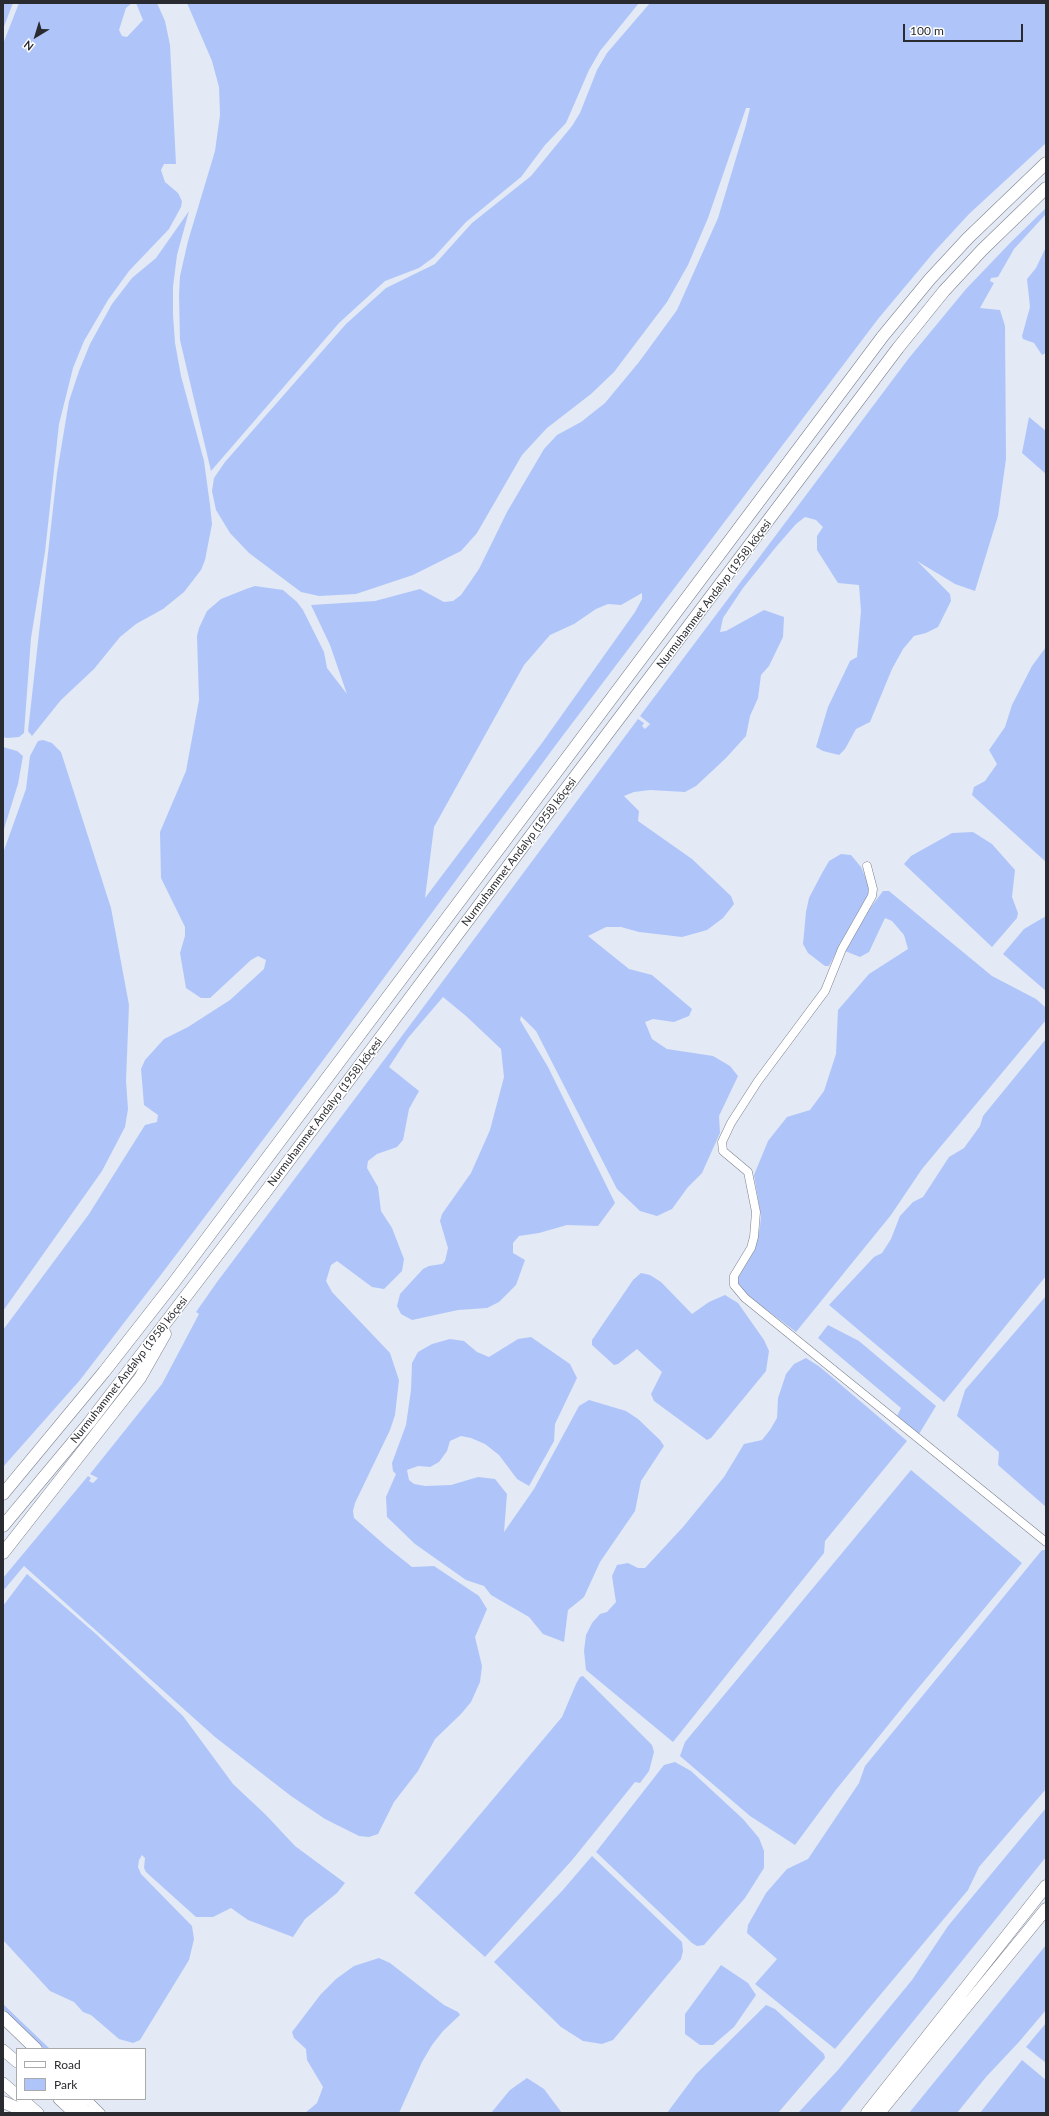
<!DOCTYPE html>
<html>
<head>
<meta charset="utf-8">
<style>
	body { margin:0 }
	#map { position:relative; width:1049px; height:2116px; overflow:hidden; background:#e3e9f5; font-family:Lato,sans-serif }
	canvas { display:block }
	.frame { position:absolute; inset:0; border:4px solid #292b30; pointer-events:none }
	.legend { position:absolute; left:16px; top:2048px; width:130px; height:52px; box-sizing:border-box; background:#fff; border:1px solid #a9aaac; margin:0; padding:5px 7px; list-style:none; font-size:12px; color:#292b30 }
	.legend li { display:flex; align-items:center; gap:8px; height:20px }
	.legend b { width:20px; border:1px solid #a9aaac }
	.north { position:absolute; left:16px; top:16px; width:40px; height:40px; -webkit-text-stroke:3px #fff; paint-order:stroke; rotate:218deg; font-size:11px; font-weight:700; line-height:16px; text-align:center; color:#292b30 }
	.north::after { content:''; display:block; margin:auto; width:14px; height:18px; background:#292b30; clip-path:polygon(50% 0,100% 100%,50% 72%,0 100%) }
	.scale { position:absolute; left:903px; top:24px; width:120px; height:18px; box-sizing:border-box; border:2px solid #292b30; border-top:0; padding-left:5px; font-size:12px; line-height:14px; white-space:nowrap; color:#292b30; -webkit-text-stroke:3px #fff; paint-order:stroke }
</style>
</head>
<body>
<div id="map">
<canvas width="1049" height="2116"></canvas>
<div class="frame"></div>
<ul class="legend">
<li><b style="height:5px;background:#fff"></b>Road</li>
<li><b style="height:11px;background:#afc5fa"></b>Park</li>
</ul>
<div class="north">N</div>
<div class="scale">100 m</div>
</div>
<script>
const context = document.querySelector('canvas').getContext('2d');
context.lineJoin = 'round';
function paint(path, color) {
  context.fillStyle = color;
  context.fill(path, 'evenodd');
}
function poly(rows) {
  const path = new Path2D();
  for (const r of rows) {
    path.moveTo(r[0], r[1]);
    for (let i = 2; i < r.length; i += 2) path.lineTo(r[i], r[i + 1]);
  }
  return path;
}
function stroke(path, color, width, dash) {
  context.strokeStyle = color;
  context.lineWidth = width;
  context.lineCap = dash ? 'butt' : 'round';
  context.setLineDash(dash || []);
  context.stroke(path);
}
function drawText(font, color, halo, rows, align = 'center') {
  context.font = font + ' Lato,sans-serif';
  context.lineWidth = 3;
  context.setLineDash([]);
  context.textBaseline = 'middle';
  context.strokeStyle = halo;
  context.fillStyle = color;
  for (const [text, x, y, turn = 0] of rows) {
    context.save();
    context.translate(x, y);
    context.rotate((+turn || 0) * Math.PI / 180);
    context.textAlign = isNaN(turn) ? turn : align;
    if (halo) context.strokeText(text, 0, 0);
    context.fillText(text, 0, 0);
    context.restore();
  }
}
paint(poly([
	[3,3,13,3,3,29],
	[19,3,132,3,126,8,119,30,122,36,127,37,143,20,136,3,157,3,165,21,170,45,176,164,164,164,161,170,165,182,178,193,182,201,181,207,169,229,129,271,108,300,84,341,73,368,59,424,45,552,31,638,24,733,19,737,7,738,3,737,3,44],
	[187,3,639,3,600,51,589,70,566,123,545,145,521,177,466,222,434,257,419,268,385,281,339,323,211,471,180,340,179,295,180,276,188,241,215,151,220,115,219,87,212,61],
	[650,3,1046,3,1046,143,969,214,934,252,878,319,558,742,321,1063,160,1276,80,1380,3,1467,3,1330,89,1214,145,1125,157,1122,158,1115,144,1105,141,1069,145,1060,164,1039,188,1027,230,1000,264,969,266,960,258,956,251,960,210,998,201,998,186,988,180,953,185,936,185,927,161,878,160,832,186,771,199,700,197,636,199,628,207,611,221,599,246,589,255,586,283,590,297,602,303,610,324,652,327,668,347,694,330,645,311,605,375,601,420,589,444,602,453,601,461,595,479,569,507,512,544,449,557,435,581,422,605,403,639,362,677,310,718,218,746,125,750,108,746,108,708,218,688,265,667,302,614,372,591,394,547,428,522,455,477,533,461,551,413,575,356,594,319,596,301,592,249,553,230,533,216,510,212,491,214,478,225,462,346,324,386,288,435,264,472,223,531,176,572,126,580,113,597,70,607,53],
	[642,593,642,599,635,612,542,743,425,898,434,827,524,665,550,635,574,624,596,609,608,604,621,605],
	[1046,208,1046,214,1014,249,998,277,991,278,990,281,994,283,980,308,1000,310,1005,326,1006,459,998,516,975,591,955,584,917,561,950,594,951,601,938,627,926,633,914,636,903,649,892,669,870,722,856,729,845,749,839,755,823,751,816,747,828,707,850,661,857,657,861,611,859,585,838,583,817,550,817,536,823,527,816,520,805,517,796,524,776,547,743,588,723,618,720,632,726,631,764,610,784,617,783,637,769,666,761,675,758,698,750,716,746,736,726,758,696,786,685,792,650,790,634,792,624,796,639,811,638,821,692,859,731,896,734,904,723,918,707,930,682,937,639,932,621,927,606,927,588,936,629,969,652,975,692,1009,689,1016,674,1022,653,1019,645,1022,652,1039,667,1049,713,1056,730,1066,738,1076,719,1116,720,1133,702,1173,688,1187,672,1209,657,1216,640,1211,617,1189,536,1031,521,1016,520,1020,548,1067,615,1203,598,1226,567,1225,539,1233,519,1236,513,1243,513,1253,525,1260,516,1285,499,1302,487,1308,458,1310,412,1320,401,1314,397,1306,400,1294,423,1269,429,1266,442,1264,445,1261,448,1248,440,1221,442,1214,471,1173,490,1130,504,1077,501,1049,466,1016,443,997,408,1038,389,1067,419,1091,409,1109,403,1140,397,1147,377,1154,368,1161,367,1168,378,1187,381,1211,392,1228,404,1259,402,1271,384,1289,372,1287,337,1261,331,1265,326,1281,332,1292,390,1353,399,1380,395,1415,390,1430,355,1503,353,1511,354,1518,387,1547,412,1567,434,1566,479,1596,487,1609,475,1637,482,1666,480,1682,471,1702,461,1714,435,1739,418,1771,394,1802,378,1834,369,1837,359,1836,325,1819,291,1796,215,1737,24,1566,3,1591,3,1578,88,1476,91,1478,89,1481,93,1483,98,1478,90,1474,162,1384,199,1314,196,1312,217,1282,384,1060,638,719,644,723,642,726,645,729,650,724,640,716,909,358,966,289,1011,242],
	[189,211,177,255,173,287,173,315,175,343,181,376,204,461,210,505,212,524,205,560,201,570,184,592,163,609,136,624,120,637,94,669,61,700,32,736,28,731,57,473,69,401,79,371,90,344,112,304,132,278,156,258],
	[1046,247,1046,353,1042,355,1034,343,1023,339,1022,336,1030,307,1027,279,1036,268],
	[1029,417,1046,431,1046,474,1022,453],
	[1046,647,1046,862,972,795,974,787,985,781,997,764,989,750,1005,727,1012,705,1032,666],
	[43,740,52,743,61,752,111,908,129,1005,126,1081,128,1109,125,1127,102,1171,3,1311,3,853,26,789,30,756,38,741],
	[3,747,17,751,23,756,18,784,3,832],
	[973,832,992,844,1015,870,1012,897,1018,913,1017,918,992,947,904,864,911,856,952,833],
	[841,854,851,855,861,867,868,883,868,895,867,901,855,917,829,966,825,966,808,953,803,944,806,912,809,898,821,875,829,861],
	[883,891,889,891,992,976,1036,999,1045,1007,1046,1020,922,1169,891,1215,796,1332,744,1293,737,1285,736,1277,757,1238,760,1227,761,1216,754,1175,768,1141,787,1117,810,1110,824,1091,836,1054,838,1010,869,974,908,949,904,935,892,921,885,918,869,952,860,957,845,951,862,919],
	[1046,916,1046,991,1003,954,1024,929],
	[1046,1039,1046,1276,944,1402,829,1305,874,1257,882,1253,891,1239,900,1216,913,1202,923,1197,949,1157,964,1148,980,1126,983,1116],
	[641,1273,650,1275,661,1282,692,1314,709,1302,725,1295,738,1303,764,1340,769,1351,766,1371,711,1438,707,1440,654,1401,651,1394,662,1372,637,1349,618,1364,614,1365,592,1345,592,1340,633,1280],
	[1046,1296,1046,1507,998,1465,999,1452,957,1416,965,1390],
	[828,1325,859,1341,936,1406,919,1434,897,1416,901,1408,818,1338],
	[531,1337,570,1364,577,1378,555,1424,554,1441,529,1486,517,1479,499,1455,485,1444,471,1438,461,1436,450,1441,447,1451,439,1462,430,1467,418,1466,407,1470,409,1480,414,1484,425,1486,451,1485,478,1477,495,1479,507,1494,504,1532,534,1489,579,1406,589,1400,626,1411,638,1419,660,1440,664,1446,641,1481,635,1511,600,1562,584,1597,568,1610,564,1642,543,1634,529,1617,491,1595,484,1586,466,1580,415,1544,387,1517,386,1497,396,1474,393,1471,392,1463,406,1425,411,1390,412,1363,418,1352,432,1344,450,1339,464,1341,477,1352,489,1357,518,1339],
	[806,1358,820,1367,907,1441,825,1541,824,1553,673,1742,586,1670,584,1651,586,1635,592,1623,600,1614,607,1612,616,1602,612,1576,617,1565,628,1563,638,1568,645,1568,683,1527,724,1477,744,1444,762,1440,770,1430,777,1418,778,1398,786,1374,794,1364],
	[911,1470,1022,1563,910,1698,835,1791,795,1845,750,1816,680,1756,685,1742],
	[1042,1550,1046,1550,1046,1789,979,1867,968,1890,835,2049,755,1984,777,1959,747,1933,748,1925,766,1893,787,1869,808,1859,859,1783,865,1766],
	[27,1574,96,1634,183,1716,233,1784,266,1815,295,1846,345,1883,337,1893,305,1919,293,1937,248,1920,231,1908,213,1917,196,1917,146,1872,144,1868,145,1858,142,1855,139,1860,138,1867,141,1874,192,1926,194,1939,189,1960,140,2040,133,2043,119,2039,91,2015,83,2012,74,2002,50,1991,3,1940,3,1606],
	[583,1676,652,1745,654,1752,649,1771,640,1783,635,1782,573,1859,485,1957,414,1893,562,1717,576,1684,580,1677],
	[675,1762,691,1771,743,1819,759,1838,764,1851,764,1868,745,1898,704,1945,697,1946,692,1943,596,1852,664,1765],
	[1046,1808,1046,1857,839,2113,798,2113,838,2070,912,1980,948,1926],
	[592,1856,682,1942,683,1951,681,1959,613,2040,602,2044,583,2041,561,2027,494,1962,562,1891],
	[1046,1945,1046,2010,1018,2043,986,2077,957,2113,909,2113],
	[379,1958,390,1963,444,2005,458,2012,460,2015,443,2031,432,2045,422,2062,399,2113,305,2113,317,2103,323,2087,307,2060,306,2049,294,2038,292,2032,321,1994,336,1979,354,1966],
	[721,1965,748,1983,756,1995,734,2027,713,2045,700,2045,685,2034,685,2014],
	[3,2004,50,2049,44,2049,3,2009],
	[766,2005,775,2009,824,2054,825,2058,778,2113,667,2113,696,2074],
	[1046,2023,1046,2063,1026,2047],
	[1022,2060,1046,2080,1046,2113,980,2113],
	[527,2078,544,2089,562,2113,491,2113,510,2090]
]), '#afc5fa');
const street = poly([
	[867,866,873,889,872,896,842,949,825,991,758,1081,731,1123,722,1142,723,1151,748,1172,756,1212,754,1237,751,1248,734,1276,734,1285,745,1298,1046,1542],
	[87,2099,101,2113],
	[63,2100,94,2113]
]);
const secondary = poly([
	[3,2050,17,2062],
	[3,2083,17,2095],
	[22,2099,38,2113],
	[59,2099,74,2113]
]);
const primary = poly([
	[3,1494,104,1372,172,1285,883,336,930,279,968,238,1046,163],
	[3,1526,89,1423,267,1190,550,810,898,348,944,291,982,250,1046,188],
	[3,1553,140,1378,165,1334],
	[3,2017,36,2049],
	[78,2099,85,2113],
	[3,2102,29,2113],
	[867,2113,1046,1886],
	[879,2113,1046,1909]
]);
stroke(street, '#7e838f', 9);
stroke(secondary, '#7e838f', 12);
stroke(primary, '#7e838f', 13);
stroke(street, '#fff', 8);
stroke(secondary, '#fff', 11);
stroke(primary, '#fff', 12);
drawText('11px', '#292b30', '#fff', [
	["Nurmuhammet Andalyp (1958) köçesi",714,594,-53],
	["Nurmuhammet Andalyp (1958) köçesi",519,852,-53],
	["Nurmuhammet Andalyp (1958) köçesi",325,1112,-53],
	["Nurmuhammet Andalyp (1958) köçesi",129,1370,-52]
]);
</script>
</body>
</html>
